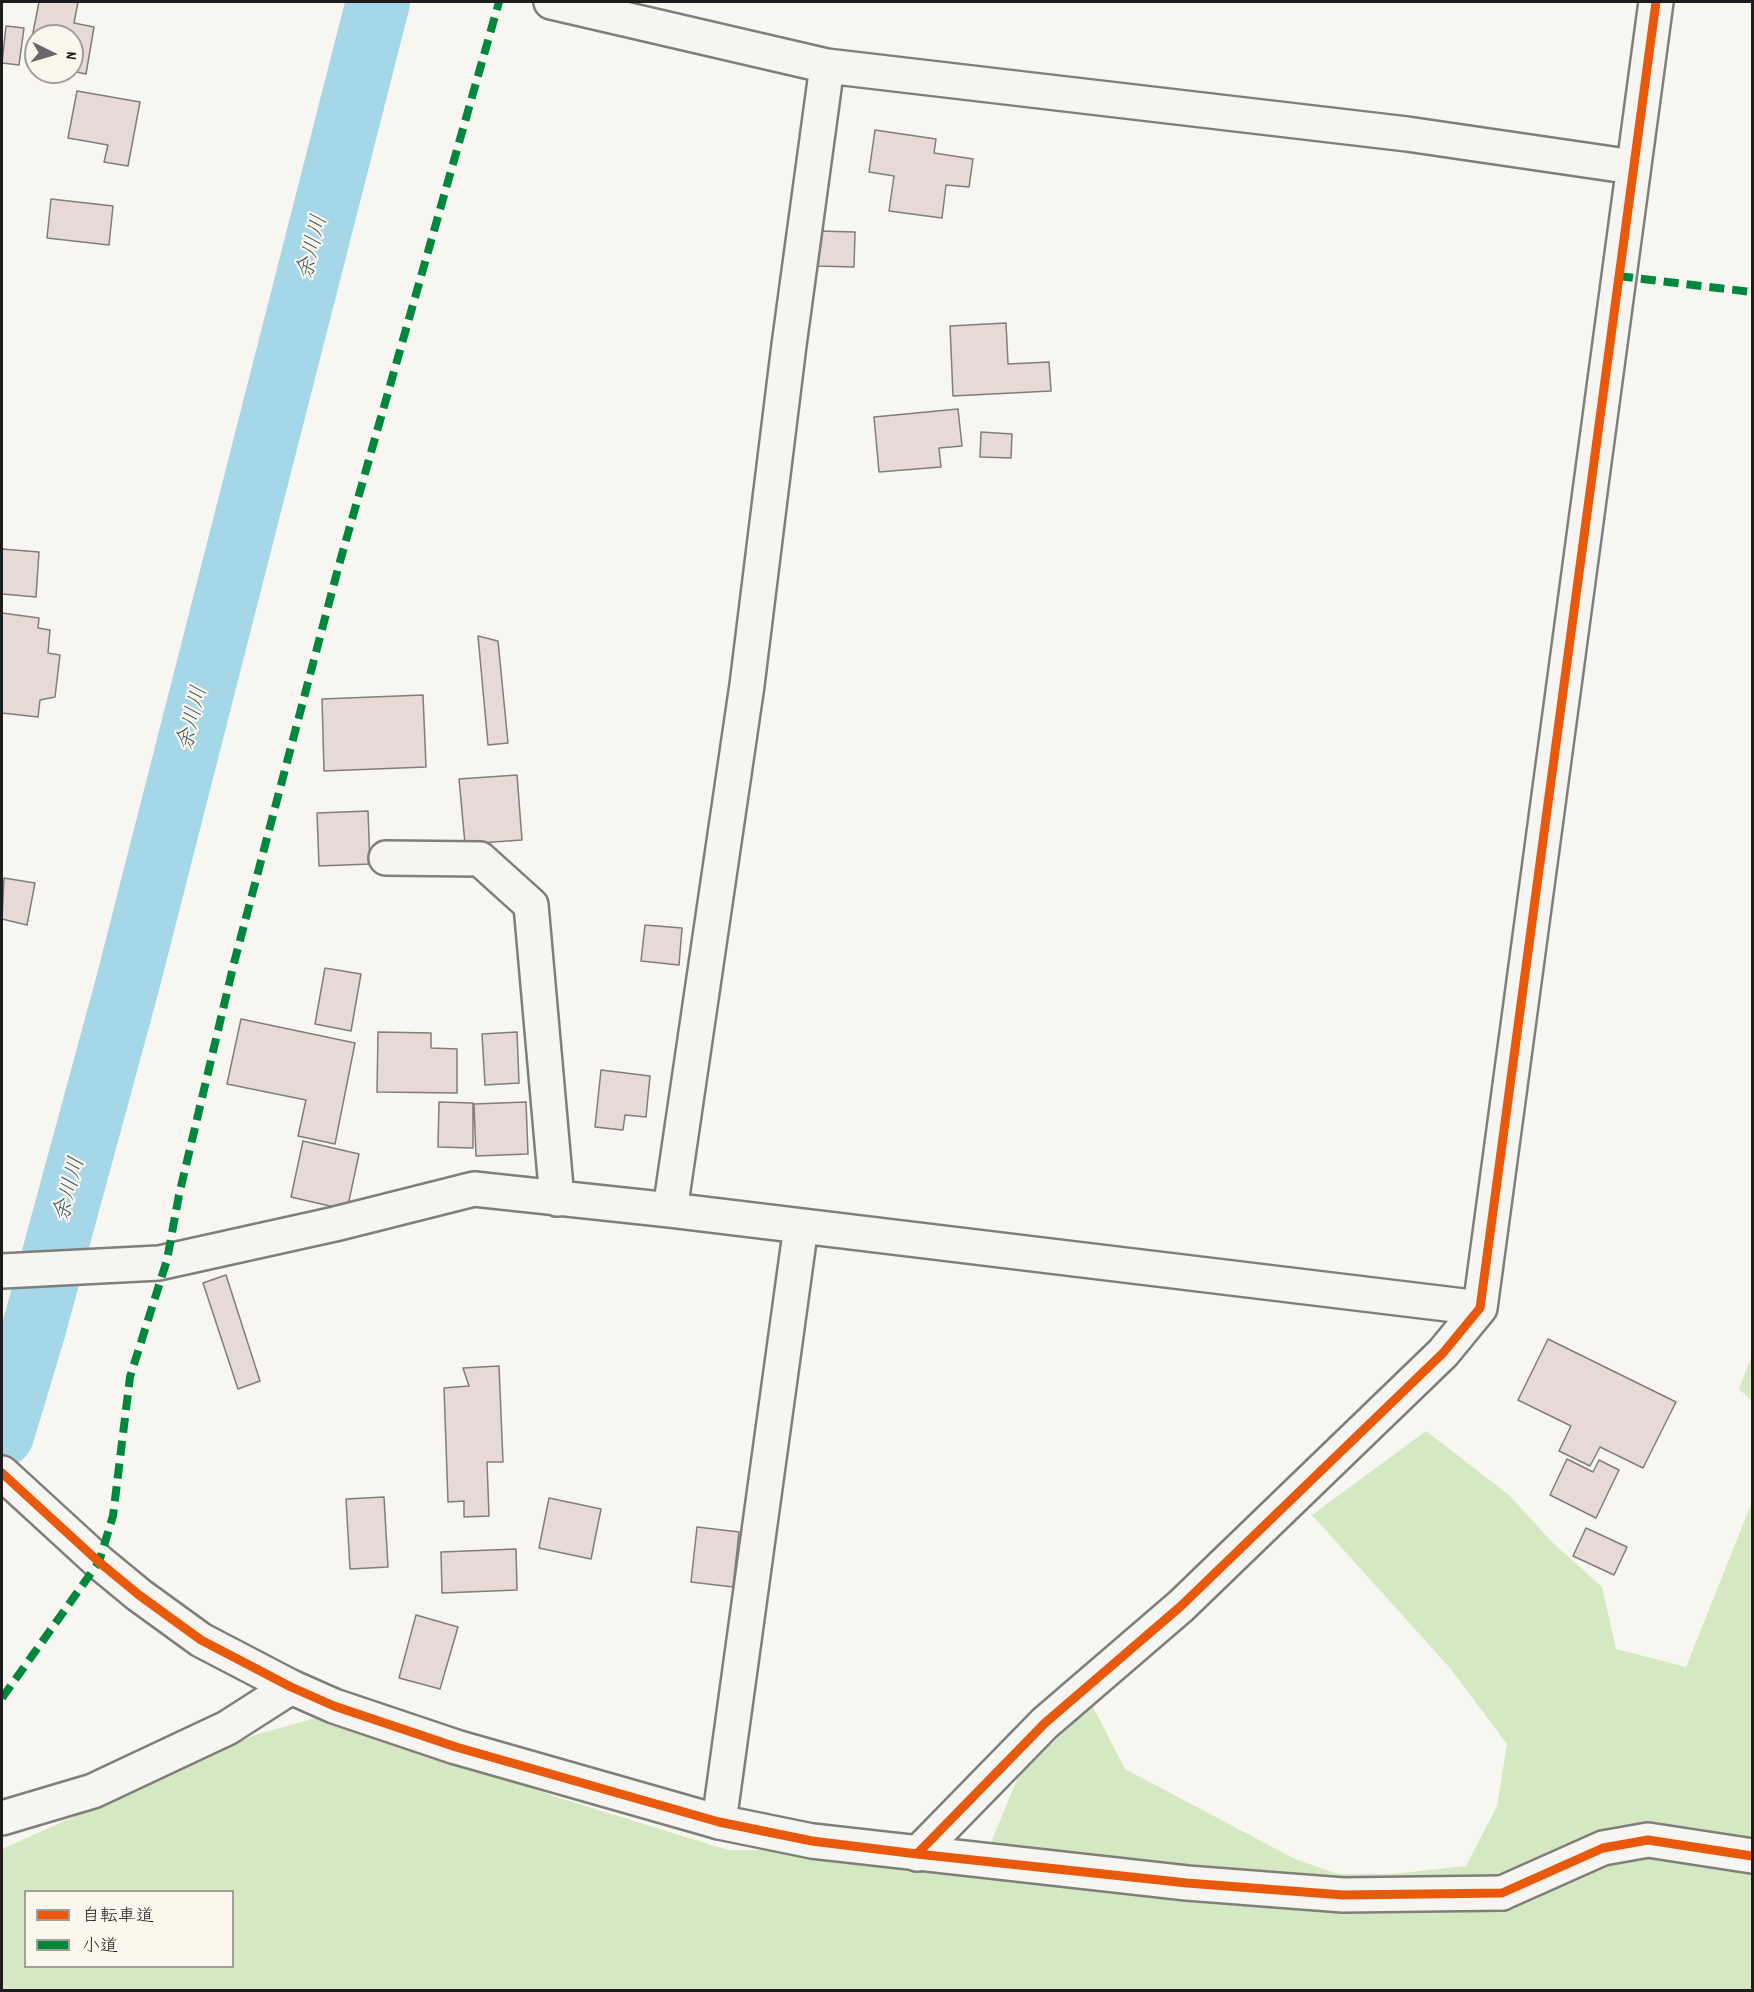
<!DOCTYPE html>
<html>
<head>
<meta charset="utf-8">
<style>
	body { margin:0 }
	#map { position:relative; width:1754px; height:1992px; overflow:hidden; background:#f8f6f0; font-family:Dekko,"Klee One",sans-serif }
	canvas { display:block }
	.frame { position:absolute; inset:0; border:3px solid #1c1c1c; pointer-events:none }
	.legend { position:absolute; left:24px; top:1890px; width:210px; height:78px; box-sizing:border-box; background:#fbf7ec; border:2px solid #a29f99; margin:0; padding:8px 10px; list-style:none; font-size:18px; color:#1c1c1c }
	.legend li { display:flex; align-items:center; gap:12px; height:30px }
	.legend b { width:30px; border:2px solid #a29f99 }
	.north { position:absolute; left:24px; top:24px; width:60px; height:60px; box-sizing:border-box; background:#fbf7ec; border:2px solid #a29f99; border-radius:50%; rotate:95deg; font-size:16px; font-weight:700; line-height:24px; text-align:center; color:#1c1c1c }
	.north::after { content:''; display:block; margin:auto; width:21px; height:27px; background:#696866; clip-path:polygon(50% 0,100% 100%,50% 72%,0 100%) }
</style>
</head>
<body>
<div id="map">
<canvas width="1754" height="1992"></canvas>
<div class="frame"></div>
<ul class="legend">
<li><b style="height:8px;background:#e8590c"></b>自転車道</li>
<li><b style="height:8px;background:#00873e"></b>小道</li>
</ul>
<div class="north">N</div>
</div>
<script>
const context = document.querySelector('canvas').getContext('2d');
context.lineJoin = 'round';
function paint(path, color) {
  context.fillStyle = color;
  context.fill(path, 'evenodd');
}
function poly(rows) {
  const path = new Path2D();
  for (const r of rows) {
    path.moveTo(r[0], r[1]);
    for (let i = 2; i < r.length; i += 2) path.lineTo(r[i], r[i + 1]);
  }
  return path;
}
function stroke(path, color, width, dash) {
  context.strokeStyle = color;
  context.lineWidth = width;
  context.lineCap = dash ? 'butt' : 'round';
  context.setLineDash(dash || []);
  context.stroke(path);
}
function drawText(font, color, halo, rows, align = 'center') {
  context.font = font + ' Dekko,"Klee One",sans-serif';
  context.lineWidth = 4.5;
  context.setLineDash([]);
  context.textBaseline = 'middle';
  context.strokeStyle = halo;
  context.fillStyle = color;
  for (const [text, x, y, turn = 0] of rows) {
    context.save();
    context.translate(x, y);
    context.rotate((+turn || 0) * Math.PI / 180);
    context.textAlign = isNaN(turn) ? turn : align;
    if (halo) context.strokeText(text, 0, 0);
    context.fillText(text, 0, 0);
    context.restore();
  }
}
paint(poly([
	[1752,1355,1752,1401,1739,1389],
	[1426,1431,1509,1495,1552,1542,1602,1587,1616,1649,1686,1667,1752,1502,1752,1990,2,1990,2,1849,255,1735,362,1705,437,1754,553,1796,728,1850,987,1852,1018,1777,1092,1705,1125,1769,1295,1859,1338,1874,1393,1874,1466,1866,1497,1806,1507,1744,1450,1668,1312,1515],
	[26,1892,232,1892,232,1966,26,1966]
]), '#d4e9c1');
stroke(poly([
	[2,1435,33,1332,127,986,378,2]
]), '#a6d7e8', 64);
const building = poly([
	[39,2,78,2,74,23,94,27,86,74,72,71,72,36,36,36,36,65,27,63,39,2],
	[6,26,24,28,19,65,2,63,6,26],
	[77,91,140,102,128,166,104,162,108,145,68,138,77,91],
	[875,130,936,139,934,153,973,159,969,187,946,185,942,218,889,211,894,176,869,172,875,130],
	[51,199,113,206,109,245,47,238,51,199],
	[818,231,855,232,854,267,817,266,818,231],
	[1006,323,1008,364,1049,362,1051,391,953,396,950,326,1006,323],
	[958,409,962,446,939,448,941,467,879,472,874,417,958,409],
	[981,432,1012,434,1011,458,980,457,981,432],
	[2,549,39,552,36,597,2,594,2,549],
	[2,613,39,618,38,628,50,630,48,653,60,655,55,697,40,700,38,717,2,713,2,613],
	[478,636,498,641,508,743,488,745,478,636],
	[423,695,426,767,324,771,322,699,423,695],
	[517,775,522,840,465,844,459,779,517,775],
	[368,811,370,864,319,866,317,813,368,811],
	[4,878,35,883,27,925,2,919,4,878],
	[645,925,682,928,679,965,641,961,645,925],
	[325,968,361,974,351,1031,315,1024,325,968],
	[241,1019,355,1043,335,1144,298,1136,306,1100,227,1084,241,1019],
	[378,1032,431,1033,431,1048,457,1049,457,1093,377,1092,378,1032],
	[517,1032,519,1083,485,1085,482,1034,517,1032],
	[601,1070,650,1076,646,1117,625,1115,623,1130,595,1127,601,1070],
	[439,1102,473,1103,473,1148,438,1147,439,1102],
	[526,1102,528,1154,476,1156,474,1104,526,1102],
	[303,1141,359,1154,347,1210,291,1197,303,1141],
	[226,1275,260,1381,238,1389,203,1283,226,1275],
	[1548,1339,1676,1402,1643,1468,1600,1447,1590,1466,1559,1451,1571,1426,1518,1400,1548,1339],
	[499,1366,503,1462,487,1462,489,1516,464,1517,464,1501,448,1502,444,1388,469,1386,463,1368,499,1366],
	[1567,1459,1593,1472,1599,1460,1619,1470,1596,1518,1550,1495,1567,1459],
	[384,1497,388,1567,350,1569,346,1499,384,1497],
	[549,1498,601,1509,591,1559,539,1548,549,1498],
	[697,1527,739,1532,733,1587,691,1582,697,1527],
	[1586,1528,1627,1547,1614,1575,1573,1556,1586,1528],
	[516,1549,517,1590,442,1593,441,1552,516,1549],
	[416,1615,458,1627,440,1689,399,1678,416,1615]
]);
paint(building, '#e6d9d6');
stroke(building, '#7f7e7b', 1.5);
const minor = poly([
	[551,2,827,66,1407,134,1633,167],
	[386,858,480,859,531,905,557,1199],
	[670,1210,747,685,789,345,827,66],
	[2,1271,159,1263,335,1224,474,1189,670,1210,1480,1308],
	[2,1818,93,1791,227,1728,291,1687],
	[719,1822,801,1226],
	[917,1854,1045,1723,1181,1606,1443,1353,1480,1308,1656,2],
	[1502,1893,1603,1848,1648,1840,1752,1856]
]);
const tertiary = poly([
	[2,1473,99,1562,139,1595,201,1640,291,1687,334,1706,456,1747,719,1822,812,1841,1187,1883,1343,1895,1502,1893]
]);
stroke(minor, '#7f7e7b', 38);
stroke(tertiary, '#7f7e7b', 38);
stroke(minor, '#f6f5f1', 33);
stroke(tertiary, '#f6f5f1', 33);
stroke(poly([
	[1618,276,1752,292],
	[2,1698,99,1562,113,1516,130,1377,167,1260,179,1195,234,963,339,565,499,2]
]), '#00873e', 8, [15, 8]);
stroke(poly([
	[2,1473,99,1562,139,1595,201,1640,291,1687,334,1706,456,1747,719,1822,812,1841,917,1854,1187,1883,1343,1895,1502,1893,1603,1848,1648,1840,1752,1856],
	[917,1854,1045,1723,1181,1606,1443,1353,1480,1308,1656,2]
]), '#e8590c', 9);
drawText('italic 22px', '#405962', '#fbf7ec', [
	["余川川",315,248,-76],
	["余川川",195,719,-76],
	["余川川",72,1190,-75]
]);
</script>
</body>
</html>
